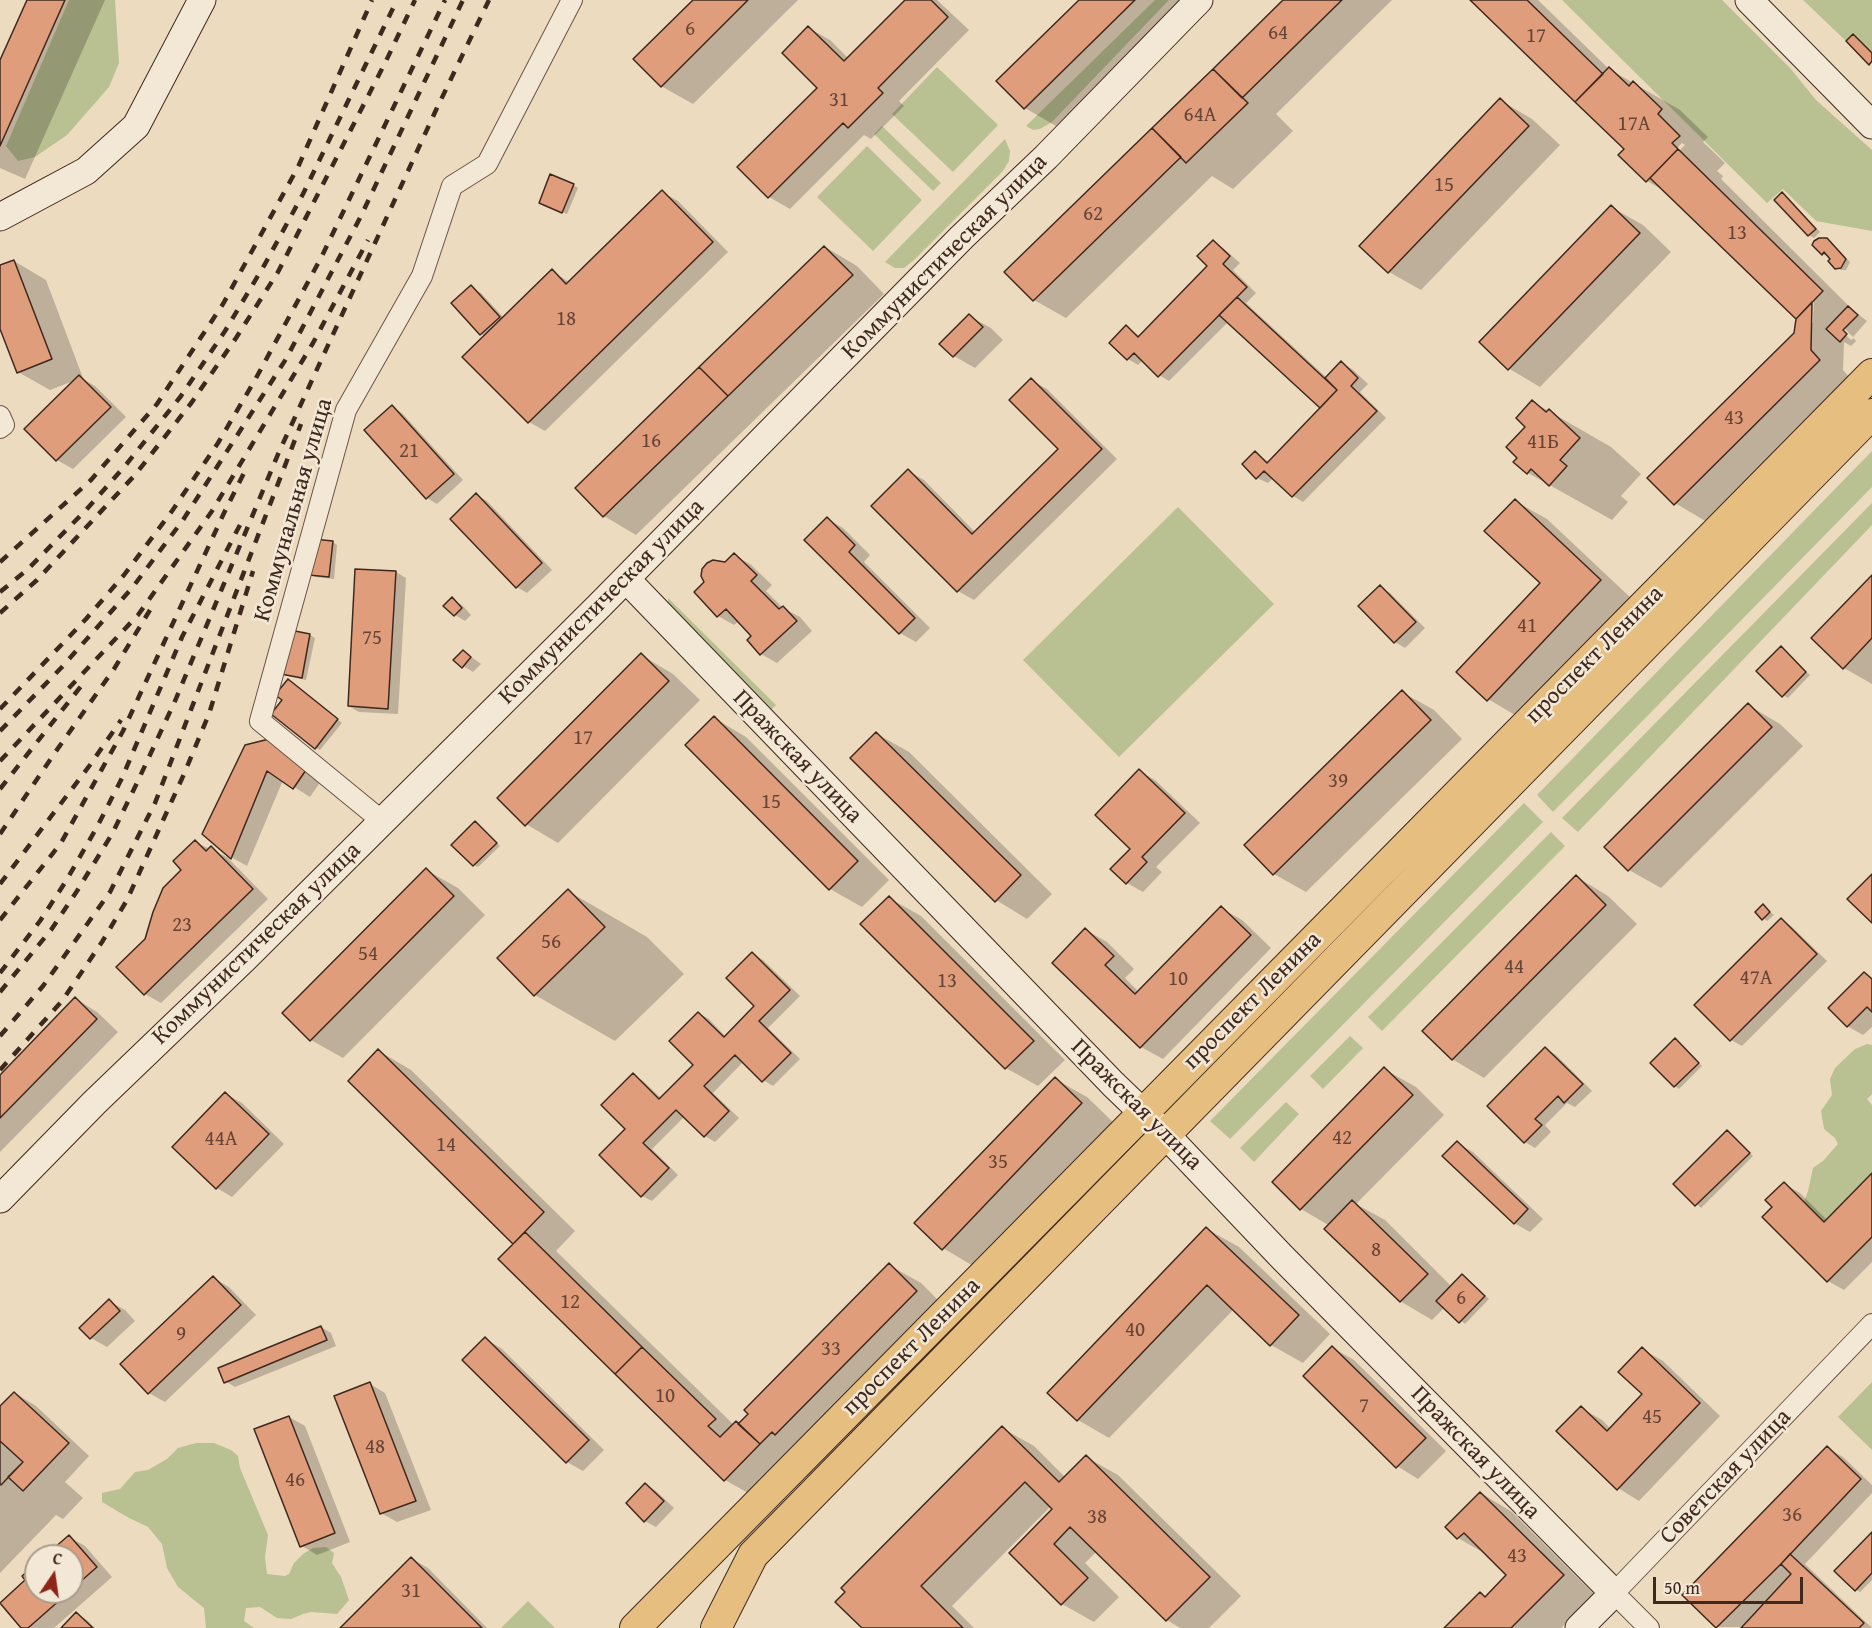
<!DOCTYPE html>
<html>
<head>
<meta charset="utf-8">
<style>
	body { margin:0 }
	#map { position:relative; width:1872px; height:1628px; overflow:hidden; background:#eddbc0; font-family:"Gentium Book Plus",serif }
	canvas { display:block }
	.north { position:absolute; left:24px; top:1544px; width:60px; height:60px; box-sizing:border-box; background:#f3e8d6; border:2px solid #ab9b8c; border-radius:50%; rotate:13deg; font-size:16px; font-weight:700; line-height:24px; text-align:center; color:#3f281e }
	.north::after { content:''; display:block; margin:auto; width:21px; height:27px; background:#8f2418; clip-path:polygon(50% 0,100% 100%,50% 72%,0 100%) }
	.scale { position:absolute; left:1653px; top:1577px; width:150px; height:27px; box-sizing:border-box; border:3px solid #3f281e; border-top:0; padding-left:8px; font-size:18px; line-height:21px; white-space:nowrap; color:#3f281e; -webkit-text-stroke:4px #f3e8d6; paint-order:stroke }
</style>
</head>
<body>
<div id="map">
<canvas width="1872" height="1628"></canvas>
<div class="north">С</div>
<div class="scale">50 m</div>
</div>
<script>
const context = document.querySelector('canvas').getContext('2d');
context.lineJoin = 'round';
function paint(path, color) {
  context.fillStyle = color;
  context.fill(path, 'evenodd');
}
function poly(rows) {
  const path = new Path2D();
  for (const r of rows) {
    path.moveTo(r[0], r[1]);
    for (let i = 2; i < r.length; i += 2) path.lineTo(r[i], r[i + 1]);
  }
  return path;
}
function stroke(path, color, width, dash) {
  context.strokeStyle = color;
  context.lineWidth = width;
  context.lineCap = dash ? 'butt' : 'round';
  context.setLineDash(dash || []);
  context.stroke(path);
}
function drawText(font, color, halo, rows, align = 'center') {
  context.font = font + ' "Gentium Book Plus",serif';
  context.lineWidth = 5;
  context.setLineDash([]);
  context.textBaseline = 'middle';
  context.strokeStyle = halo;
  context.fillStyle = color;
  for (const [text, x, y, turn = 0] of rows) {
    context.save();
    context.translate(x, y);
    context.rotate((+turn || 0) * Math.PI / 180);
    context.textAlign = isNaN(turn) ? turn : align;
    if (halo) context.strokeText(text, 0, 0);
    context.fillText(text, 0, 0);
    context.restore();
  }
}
paint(poly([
	[69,0,115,0,119,63,109,87,67,135,35,157,18,161,6,146],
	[1155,0,1169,0,1052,122,1040,129,1033,130,1026,126],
	[1562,0,1722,0,1790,68,1816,100,1872,150,1872,231,1816,221,1783,189,1767,203],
	[1803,0,1872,0,1872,53,1853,34,1846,41],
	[937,67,998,125,953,172,892,114],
	[882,126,941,183,933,191,874,134],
	[1005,139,1010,151,1009,161,1003,171,914,260,904,268,895,268,885,262],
	[867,146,922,200,873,251,817,197],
	[1872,451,1872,487,1553,812,1537,795],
	[1872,503,1872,525,1578,832,1562,818],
	[1178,507,1274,604,1119,757,1023,660],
	[668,598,776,705,771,710,668,607],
	[1524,803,1543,822,1230,1139,1210,1121],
	[1551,832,1565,846,1382,1031,1368,1017],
	[1350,1036,1363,1048,1323,1089,1310,1076],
	[1867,1044,1872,1045,1872,1094,1867,1099,1872,1105,1872,1173,1824,1222,1804,1202,1808,1191,1813,1168,1823,1161,1838,1144,1835,1138,1824,1129,1821,1111,1832,1095,1830,1079,1835,1068,1855,1049],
	[1286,1102,1299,1114,1254,1162,1240,1148],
	[1872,1382,1872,1450,1838,1417],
	[196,1443,214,1443,231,1450,238,1456,240,1468,268,1535,265,1557,267,1574,285,1576,289,1574,294,1563,303,1554,313,1548,326,1547,334,1553,332,1563,341,1577,349,1600,337,1614,311,1612,303,1614,291,1619,277,1618,260,1607,246,1608,244,1621,254,1628,206,1628,204,1608,178,1587,167,1568,162,1544,148,1527,129,1518,102,1502,102,1493,120,1489,135,1472,148,1470,167,1459,178,1448],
	[528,1601,555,1628,501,1628]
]), '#b9c092');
paint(poly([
	[29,0,105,0,25,179,0,168,0,64],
	[695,0,798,0,693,104,661,86],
	[907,0,937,0,969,30,899,101,904,106,871,139,864,135,790,209,769,197,819,87,809,28,830,40,849,59],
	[1081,0,1186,0,1056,126,1025,108],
	[1286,0,1392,0,1276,114,1293,131,1233,189,1212,176,1066,318,1034,300],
	[1472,0,1538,0,1609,69,1680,110,1708,137,1703,142,1725,163,1717,171,1723,176,1721,179,1854,311,1867,321,1853,337,1856,341,1851,346,1844,342,1843,370,1851,379,1707,522,1675,503,1795,334,1797,318,1668,193,1647,181,1626,149],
	[1682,143,1685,145,1661,169,1659,167],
	[1811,294,1814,294,1813,323,1810,323],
	[1844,328,1854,338,1851,340,1844,333],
	[1500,100,1532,119,1560,145,1421,290,1389,272,1361,246],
	[573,185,578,188,567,214,545,205],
	[662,192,678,201,728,252,545,431,529,422,485,336,481,334,471,287,481,293,504,318,552,271,569,282],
	[1782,194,1787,197,1820,232,1814,238,1809,235,1776,200],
	[1611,207,1643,225,1671,252,1540,387,1508,368],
	[1826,240,1832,243,1850,262,1846,270,1841,270,1836,267,1828,255,1827,256,1822,254],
	[1213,242,1223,248,1240,263,1233,270,1256,293,1246,303,1327,378,1342,363,1352,369,1368,384,1360,392,1386,418,1303,502,1293,496,1274,477,1268,483,1257,478,1255,453,1269,462,1322,408,1228,322,1169,381,1159,375,1143,360,1138,365,1128,359,1111,343,1126,327,1140,336,1209,266],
	[825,247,857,266,884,294,636,535,604,516,577,488],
	[14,261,46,280,83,378,81,378,95,386,126,417,73,469,57,460,76,380,50,390,18,372,0,324,0,266],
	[969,316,991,328,1003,340,975,368,954,356,942,344],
	[1031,380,1047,389,1117,459,974,600,958,591,908,471,924,480,976,533,1060,449],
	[1533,402,1611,447,1641,474,1621,496,1628,502,1612,520,1528,473,1527,427],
	[392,407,402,413,463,480,437,504,427,498],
	[476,495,487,501,552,570,527,593,517,587],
	[1515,501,1547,519,1632,599,1520,718,1488,699,1542,583],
	[827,519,843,528,870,555,864,562,930,628,916,642,900,633,806,540],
	[333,542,337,545,334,579,315,577,311,574],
	[734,555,750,564,772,585,766,591,783,608,800,617,812,631,777,663,761,654,749,640,753,636,739,621,734,625,718,616,696,592],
	[396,572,406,578,398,714,359,712,349,706],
	[1872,577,1872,684,1844,668],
	[1380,587,1390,593,1425,628,1405,648,1395,642],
	[452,599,462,605,471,615,465,621,455,615],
	[291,631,310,635,315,638,306,680,287,676,282,673],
	[463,651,481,664,473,672,463,666],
	[1785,651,1810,675,1788,698,1783,695],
	[641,655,673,674,700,700,558,843,526,824],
	[293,683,342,723,320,750,316,748,284,700],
	[1402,692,1434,710,1462,739,1306,892,1274,874],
	[1748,705,1780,724,1803,746,1661,888,1629,870],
	[714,718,746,737,889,880,862,907,830,889],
	[877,734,909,752,1052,894,1027,919,996,900],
	[268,741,321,781,310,797,283,780,247,866,231,857],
	[1139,771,1155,780,1200,823,1156,867,1162,872,1143,892,1127,883,1132,849],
	[475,823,500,846,478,867,474,865],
	[195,842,227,857,268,899,161,1003,145,994,147,939,183,870],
	[426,870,458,888,485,915,343,1058,311,1040],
	[1577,877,1608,896,1637,924,1484,1078,1452,1059],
	[568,891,647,937,684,974,615,1041,535,995,499,958],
	[889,898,921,916,1065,1060,1038,1086,1006,1068],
	[1763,906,1774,915,1767,921,1763,918],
	[1221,908,1242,920,1271,948,1163,1059,1141,1047,1054,963,1086,930,1107,942,1134,969,1125,978,1139,992],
	[1781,920,1791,926,1827,961,1742,1046,1731,1040,1696,1005],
	[753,954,763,960,800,996,768,1028,800,1059,773,1086,763,1080,744,1061,713,1093,739,1118,715,1142,705,1136,685,1116,652,1149,678,1175,652,1201,642,1196,627,1129,633,1075,643,1081,662,1099,695,1065,698,1013,709,1019,726,1037,757,1006],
	[1865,974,1872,978,1872,1027,1863,1035,1847,1026],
	[76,999,97,1012,118,1032,0,1152,0,1077],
	[1679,1043,1702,1066,1679,1089,1675,1086],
	[1546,1049,1556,1055,1592,1091,1575,1107,1567,1103,1545,1125,1551,1132,1535,1148,1525,1142],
	[379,1051,411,1070,575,1231,556,1251,734,1425,739,1425,889,1265,921,1283,948,1310,757,1498,725,1480,515,1244,350,1081],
	[1384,1069,1416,1087,1444,1115,1356,1204,1385,1220,1452,1287,1467,1279,1489,1299,1465,1324,1445,1307,1432,1320,1400,1301,1330,1226,1301,1209,1274,1182],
	[1055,1079,1087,1097,1113,1122,975,1267,943,1248],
	[226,1094,242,1103,284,1144,232,1197,217,1188],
	[1727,1132,1753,1156,1701,1208,1675,1184],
	[1457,1143,1473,1152,1543,1219,1530,1232,1514,1223],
	[1872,1175,1872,1262,1844,1290,1828,1281,1774,1207,1784,1184,1800,1193,1827,1220],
	[1207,1229,1239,1247,1330,1334,1303,1363,1271,1345,1234,1309,1109,1438,1078,1420],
	[213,1278,229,1287,256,1315,165,1402,149,1393],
	[109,1301,125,1310,135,1321,107,1347,91,1338,81,1328],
	[321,1327,331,1333,336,1346,235,1387,225,1381],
	[485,1339,501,1348,604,1450,583,1471,567,1462,464,1360],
	[1333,1348,1354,1360,1446,1451,1418,1479,1397,1466],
	[1642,1349,1663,1361,1720,1416,1639,1501,1618,1488,1581,1408,1602,1420,1611,1429,1644,1394],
	[370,1384,385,1393,431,1510,397,1522,381,1513],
	[15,1393,36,1406,89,1456,65,1482,83,1498,63,1519,56,1515,0,1573,0,1409],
	[289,1417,305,1426,350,1542,317,1555,302,1546],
	[1002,1428,1034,1446,1066,1478,1086,1457,1118,1475,1241,1596,1209,1628,1180,1628,1167,1620,1097,1551,1085,1563,1119,1597,1094,1622,1062,1604,1011,1553,1054,1509,1051,1506,952,1606,974,1628,864,1628],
	[1827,1448,1843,1457,1872,1485,1872,1493,1805,1564,1872,1628,1717,1627],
	[646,1485,656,1491,674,1508,656,1527,645,1521,628,1503],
	[1481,1493,1512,1512,1595,1595,1561,1628,1446,1628,1480,1594,1486,1597,1509,1575,1489,1556,1458,1538],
	[1872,1534,1872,1580,1860,1592,1855,1589],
	[69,1537,85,1546,112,1577,54,1628,23,1628,28,1581,36,1566,36,1592,72,1592,72,1556,47,1556],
	[412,1559,428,1568,487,1628,342,1628],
	[77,1614,87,1620,95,1628,63,1628]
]), '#0003');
const building = poly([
	[27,0,65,0,0,146,0,60,27,0],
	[693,0,748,0,661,87,633,59,693,0],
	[905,0,931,0,948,17,878,88,883,93,848,128,843,123,768,198,737,167,817,88,782,53,808,26,844,61,905,0],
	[1079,0,1135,0,1024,109,996,81,1079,0],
	[1283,0,1342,0,1242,98,1213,69,1283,0],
	[1470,0,1527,0,1603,74,1575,102,1470,0],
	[1853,34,1872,53,1872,61,1869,65,1846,41,1853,34],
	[1609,67,1629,86,1633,81,1662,109,1658,114,1680,136,1672,143,1678,149,1646,182,1618,155,1624,149,1575,102,1609,67],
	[1213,69,1248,103,1186,163,1152,128,1213,69],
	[1500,98,1529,126,1388,273,1359,246,1500,98],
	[1152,128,1181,157,1033,301,1004,272,1152,128],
	[1678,149,1823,291,1796,319,1650,178,1678,149],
	[550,174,574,184,562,213,539,203,550,174],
	[662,190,713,242,528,423,462,357,552,269,566,284,662,190],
	[1782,192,1816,229,1808,236,1774,200,1782,192],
	[1611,205,1640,233,1508,370,1479,342,1611,205],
	[1819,238,1827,238,1846,259,1841,268,1835,269,1828,261,1830,259,1824,252,1822,255,1812,245,1814,241,1819,238],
	[1213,240,1230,256,1223,264,1247,287,1158,377,1134,353,1127,360,1109,343,1126,325,1138,337,1207,266,1197,256,1213,240],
	[824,246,853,275,728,396,699,367,824,246],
	[14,260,52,359,17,373,0,329,0,265,14,260],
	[471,285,500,317,480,335,451,303,471,285],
	[1237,297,1337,390,1320,408,1219,315,1237,297],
	[1812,302,1811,350,1820,360,1674,505,1647,478,1794,333,1796,319,1812,302],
	[1848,306,1858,315,1843,330,1847,334,1840,342,1826,329,1848,306],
	[969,314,983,327,953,357,939,344,969,314],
	[1341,361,1358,378,1351,386,1377,411,1292,497,1264,471,1256,479,1242,464,1255,451,1267,463,1337,390,1325,378,1341,361],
	[699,367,728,396,603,517,575,488,699,367],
	[79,375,111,407,56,461,24,429,79,375],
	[1031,378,1102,449,957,592,871,506,908,469,972,534,1058,449,1009,400,1031,378],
	[1532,400,1546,412,1549,409,1580,438,1560,460,1567,466,1549,486,1531,469,1527,474,1513,462,1517,458,1506,447,1525,427,1516,418,1532,400],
	[392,405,454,474,426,499,364,430,392,405],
	[476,493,542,563,516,588,450,519,476,493],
	[1515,499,1601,580,1487,701,1456,672,1540,583,1484,531,1515,499],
	[827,517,855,545,849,552,915,618,899,634,804,540,827,517],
	[313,539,333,541,329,577,309,575,313,539],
	[734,553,757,575,751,581,779,609,783,606,797,621,760,655,747,640,751,636,726,609,717,617,694,592,704,582,701,576,702,569,707,563,713,560,725,562,734,553],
	[355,569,396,571,388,709,348,706,355,569],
	[1872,575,1872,638,1843,669,1811,638,1872,575],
	[1380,585,1416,622,1394,643,1358,606,1380,585],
	[452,597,462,608,454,616,443,606,452,597],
	[290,630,310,634,302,678,281,674,290,630],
	[1781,646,1806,672,1782,697,1756,671,1781,646],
	[463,650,471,657,462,668,453,660,463,650],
	[641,653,669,681,525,826,497,798,641,653],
	[288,679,338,719,315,749,271,714,282,700,275,695,288,679],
	[1402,690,1431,720,1273,875,1244,845,1402,690],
	[1748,703,1772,727,1628,871,1604,847,1748,703],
	[714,716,858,861,829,890,685,745,714,716],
	[876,732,1021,875,995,902,850,758,876,732],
	[269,739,306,770,293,789,267,771,231,859,202,834,245,745,269,739],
	[1139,769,1185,813,1142,857,1147,862,1126,884,1110,869,1130,849,1095,815,1139,769],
	[475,821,497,843,473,866,451,845,475,821],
	[195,840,206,851,211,846,253,889,144,995,116,967,145,939,153,912,163,888,181,870,173,861,195,840],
	[426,868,454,896,310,1041,282,1013,426,868],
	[1872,874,1872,923,1847,899,1872,874],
	[1576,875,1606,905,1452,1060,1422,1031,1576,875],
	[568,889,605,927,534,996,497,958,568,889],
	[889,896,1034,1041,1005,1069,860,924,889,896],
	[1763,904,1770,912,1762,920,1755,912,1763,904],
	[1221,906,1251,935,1140,1048,1052,963,1085,928,1114,956,1105,965,1135,994,1221,906],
	[1781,918,1817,954,1730,1041,1694,1005,1781,918],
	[752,952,790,990,759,1021,791,1053,762,1082,735,1055,704,1086,729,1111,704,1137,676,1110,643,1143,669,1168,641,1197,599,1155,625,1129,601,1105,633,1073,659,1099,693,1065,669,1041,698,1012,724,1037,754,1006,726,978,752,952],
	[1864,972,1872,979,1872,1012,1867,1007,1847,1027,1828,1008,1864,972],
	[75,997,97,1019,0,1118,0,1075,75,997],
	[1675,1038,1699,1063,1674,1087,1650,1063,1675,1038],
	[1545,1047,1583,1084,1564,1103,1558,1096,1535,1119,1542,1125,1524,1143,1487,1106,1545,1047],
	[378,1049,544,1212,513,1244,348,1081,378,1049],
	[1384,1067,1413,1095,1300,1210,1272,1182,1384,1067],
	[1055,1077,1082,1103,942,1250,914,1223,1055,1077],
	[225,1092,269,1134,216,1189,172,1147,225,1092],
	[1727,1130,1750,1153,1695,1206,1673,1184,1727,1130],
	[1457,1141,1528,1209,1514,1224,1442,1156,1457,1141],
	[1872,1173,1872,1237,1827,1282,1762,1217,1772,1207,1765,1200,1784,1182,1824,1222,1872,1173],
	[1352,1200,1428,1274,1400,1302,1324,1229,1352,1200],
	[1206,1227,1299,1315,1270,1346,1207,1285,1077,1421,1047,1393,1206,1227],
	[525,1232,642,1347,615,1374,498,1259,525,1232],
	[889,1263,917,1291,775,1435,772,1432,760,1444,738,1424,748,1414,744,1410,889,1263],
	[1462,1274,1485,1296,1459,1323,1436,1301,1462,1274],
	[213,1276,241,1305,148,1394,120,1364,213,1276],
	[109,1299,120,1311,90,1339,79,1328,109,1299],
	[321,1326,327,1340,224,1383,218,1368,321,1326],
	[485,1337,589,1440,566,1463,462,1360,485,1337],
	[1332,1346,1426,1438,1396,1468,1303,1376,1332,1346],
	[642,1347,716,1419,708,1426,720,1437,736,1421,760,1444,724,1481,615,1374,642,1347],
	[1642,1347,1700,1403,1617,1490,1556,1431,1581,1406,1607,1431,1642,1394,1618,1372,1642,1347],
	[370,1382,416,1501,380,1514,334,1396,370,1382],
	[14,1392,69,1443,23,1491,8,1477,23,1462,0,1441,0,1406,14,1392],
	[289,1416,335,1533,300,1547,254,1429,289,1416],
	[1002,1426,1059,1482,1086,1455,1210,1577,1166,1621,1070,1527,1054,1544,1088,1578,1061,1605,1009,1553,1052,1509,1025,1482,921,1586,963,1628,862,1628,835,1602,845,1592,841,1588,1002,1426],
	[0,1441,23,1462,1,1485,0,1484,0,1441],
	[0,1441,23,1462,1,1485,0,1484,0,1441],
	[1827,1446,1861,1479,1781,1564,1716,1628,1682,1595,1827,1446],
	[645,1483,664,1501,644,1522,626,1503,645,1483],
	[1480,1492,1564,1575,1511,1628,1444,1628,1480,1592,1485,1597,1506,1575,1464,1533,1457,1539,1445,1527,1480,1492],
	[1872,1532,1872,1573,1855,1591,1834,1571,1872,1532],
	[69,1535,97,1567,72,1589,72,1556,45,1556,69,1535],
	[1790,1554,1864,1623,1859,1628,1741,1628,1791,1574,1781,1564,1790,1554],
	[411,1557,482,1628,340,1628,411,1557],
	[36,1564,36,1592,69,1592,28,1628,21,1628,0,1603,25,1580,22,1576,36,1564],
	[76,1612,93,1628,61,1628,76,1612]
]);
paint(building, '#e09d7c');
stroke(building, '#3f281e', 1.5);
const street = poly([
	[0,416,4,425,0,428],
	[382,821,260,721,346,410,422,276,452,186,487,164,572,0],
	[1649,1628,1614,1593,1872,1324]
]);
const secondary = poly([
	[1749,0,1872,125],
	[0,217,86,171,136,126,202,0],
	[626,579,1113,1084,1165,1134,1281,1256,1614,1593,1579,1628],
	[0,1199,95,1102,245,958,601,604,962,237,1046,157,1199,0]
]);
const primary = poly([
	[635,1628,1872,374],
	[716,1628,753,1555,1872,414]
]);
stroke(street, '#6a5546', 22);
stroke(secondary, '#3f281e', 29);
stroke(primary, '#3f281e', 32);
stroke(street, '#f3e8d6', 20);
stroke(secondary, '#f3e8d6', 27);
stroke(primary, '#e6be80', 30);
stroke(poly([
	[0,562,91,480,157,404,223,304,298,167,372,0],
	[0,592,27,570,86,510,125,466,181,396,225,331,265,264,303,194,397,0],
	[0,613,37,580,135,475,192,402,236,338,278,272,386,61,415,0],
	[0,709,86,619,124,575,172,511,218,443,255,380,322,256,445,0],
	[0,731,62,667,132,588,183,520,286,359,361,216,463,0],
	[0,761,138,615,212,511,313,343,368,240],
	[0,789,82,685],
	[0,834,54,754,114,669,150,610],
	[0,884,90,765,121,720],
	[0,920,61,843,123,731,224,513,245,471],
	[0,973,40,921,66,881,97,827,122,778,182,637,243,519],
	[0,992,51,930,77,891,112,834,136,785,175,701,279,452,436,110,489,0],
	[0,1036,43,986,110,892,155,803,301,424],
	[0,1070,62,1001,102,942,127,900,184,774,209,714,253,571]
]), '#3f281e', 4.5, [10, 10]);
drawText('21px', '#674536', null, [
	["6",690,30],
	["64",1278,34],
	["17",1536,37],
	["31",839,101],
	["64А",1200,116],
	["17А",1634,125],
	["15",1444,186],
	["62",1093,215],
	["13",1737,234],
	["18",566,320],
	["43",1734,419],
	["16",651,442],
	["41Б",1543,443],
	["21",409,452],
	["41",1527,627],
	["75",372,639],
	["17",583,739],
	["39",1338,782],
	["15",771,803],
	["23",182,926],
	["56",551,943],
	["54",368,955],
	["44",1514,968],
	["47А",1756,979],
	["10",1178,980],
	["13",947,982],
	["42",1342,1139],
	["44А",221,1140],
	["14",446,1146],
	["35",998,1163],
	["8",1376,1251],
	["6",1461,1299],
	["12",570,1303],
	["40",1135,1331],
	["9",181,1335],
	["33",831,1350],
	["10",665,1397],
	["7",1364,1407],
	["45",1652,1418],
	["48",375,1448],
	["46",295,1481],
	["36",1792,1516],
	["38",1097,1518],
	["43",1517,1557],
	["31",411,1592]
]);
drawText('24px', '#3f281e', '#f3e8d6', [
	["Коммунистическая улица",945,257,-45],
	["Коммунальная улица",294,510,-74],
	["Коммунистическая улица",602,602,-45],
	["проспект Ленина",1595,655,-45],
	["Пражская улица",797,757,46],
	["Коммунистическая улица",257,944,-44],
	["проспект Ленина",1253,1001,-45],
	["Пражская улица",1136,1105,45],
	["проспект Ленина",912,1347,-45],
	["Пражская улица",1475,1453,46],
	["Советская улица",1726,1477,-46]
]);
</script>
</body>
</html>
